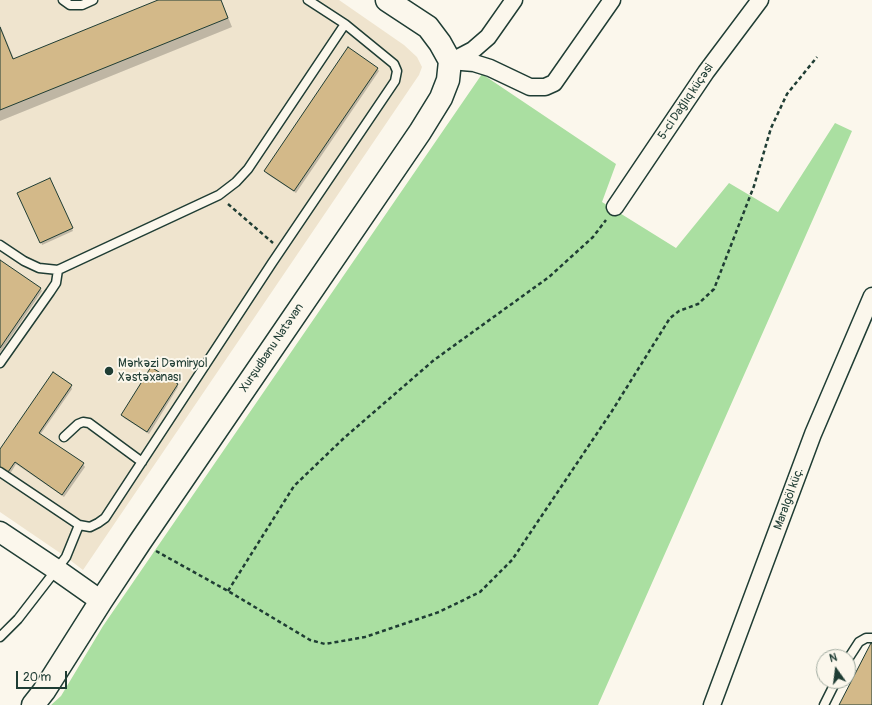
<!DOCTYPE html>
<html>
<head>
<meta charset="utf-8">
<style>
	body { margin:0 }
	#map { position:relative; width:872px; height:705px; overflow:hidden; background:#fbf7ec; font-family:Pangolin,sans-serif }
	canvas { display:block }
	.north { position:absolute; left:816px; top:649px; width:40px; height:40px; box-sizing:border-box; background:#fbf7ec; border:1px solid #a3ada2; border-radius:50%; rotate:346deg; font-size:11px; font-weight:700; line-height:16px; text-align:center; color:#1f3d34 }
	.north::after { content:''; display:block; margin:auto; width:14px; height:18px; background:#1f3d34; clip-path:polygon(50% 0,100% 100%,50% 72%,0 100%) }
	.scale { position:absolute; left:16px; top:671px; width:51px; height:18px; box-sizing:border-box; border:2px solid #1f3d34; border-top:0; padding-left:5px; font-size:12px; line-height:14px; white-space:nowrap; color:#1f3d34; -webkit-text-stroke:3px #fbf7ec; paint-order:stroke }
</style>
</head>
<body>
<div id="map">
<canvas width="872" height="705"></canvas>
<div class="north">N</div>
<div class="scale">20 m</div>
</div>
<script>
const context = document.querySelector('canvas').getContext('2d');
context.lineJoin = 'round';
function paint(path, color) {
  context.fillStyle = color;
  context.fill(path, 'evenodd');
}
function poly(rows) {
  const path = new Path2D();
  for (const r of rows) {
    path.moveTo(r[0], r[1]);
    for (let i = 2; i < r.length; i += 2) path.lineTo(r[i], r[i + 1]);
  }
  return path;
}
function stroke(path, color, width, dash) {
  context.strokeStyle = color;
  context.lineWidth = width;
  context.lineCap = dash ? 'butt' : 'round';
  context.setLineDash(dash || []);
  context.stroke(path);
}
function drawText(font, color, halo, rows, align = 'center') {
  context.font = font + ' Pangolin,sans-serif';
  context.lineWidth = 4;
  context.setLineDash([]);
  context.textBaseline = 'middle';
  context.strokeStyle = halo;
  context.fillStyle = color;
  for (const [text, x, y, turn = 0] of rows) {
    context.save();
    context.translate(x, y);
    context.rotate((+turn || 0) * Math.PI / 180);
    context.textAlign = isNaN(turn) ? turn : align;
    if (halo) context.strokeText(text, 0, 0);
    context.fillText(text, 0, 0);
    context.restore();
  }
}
paint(poly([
	[0,0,339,0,404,45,417,57,422,67,419,75,83,570,66,557,0,512]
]), '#efe4ce');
paint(poly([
	[482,74,616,164,602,202,676,248,729,183,778,212,835,123,852,131,598,705,51,705,61,696,103,626]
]), '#aadfa1');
paint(poly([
	[160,0,221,0,232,27,0,121,0,25,14,59],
	[377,68,379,71,296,193,267,174,265,171],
	[51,181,73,231,42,245,41,242],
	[0,261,40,288,42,291,0,353],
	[177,384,178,387,149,434,124,418,122,415],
	[71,386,72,389,40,435,83,464,85,467,64,497,16,464,10,474,0,468,0,451]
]), '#0003');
const building = poly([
	[158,0,221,0,228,18,0,110,0,27,13,59,158,0],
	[348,47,378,68,294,191,264,171,348,47],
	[50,178,73,228,40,243,17,193,50,178],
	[0,260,41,288,0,348,0,260],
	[151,367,178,384,147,432,121,415,151,367],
	[53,372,72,385,39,433,84,463,62,495,15,462,8,472,0,467,0,449,53,372],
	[871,643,872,643,872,705,839,705,871,643]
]);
paint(building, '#d3b989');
stroke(building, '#1f3d34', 1);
const service = poly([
	[63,0,70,5,82,5,93,0],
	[0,245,24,261,39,268,58,270,219,195,236,182,248,169,345,24],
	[0,363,50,292,56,283,58,270],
	[64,437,78,424,83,422,89,423,142,462],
	[0,472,79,525,66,557,18,619,0,637],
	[79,525,90,527,98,523,105,518,272,263,395,81,397,71,394,64,345,24,308,0],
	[848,659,859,642,866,638,872,638],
	[824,705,836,681]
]);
const minor = poly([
	[450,61,474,63,490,68,530,87,545,87,554,83,612,0],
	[452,61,473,50,488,37,514,0],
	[615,207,706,72,760,0],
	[712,705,813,434,872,296]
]);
const tertiary = poly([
	[0,532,57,570,101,601]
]);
const secondary = poly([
	[33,705,44,691,101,601,140,542,420,132,441,98,448,80,450,61,440,43,428,27,387,0]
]);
stroke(service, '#1f3d34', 11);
stroke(minor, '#1f3d34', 19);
stroke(tertiary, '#1f3d34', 23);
stroke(secondary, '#1f3d34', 25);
stroke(poly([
	[228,204,273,243],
	[156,551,228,591,310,640,325,644,365,637,439,612,480,592,512,560,612,411,670,318,679,311,698,304,714,289,754,186,771,128,787,94,817,57],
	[228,591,294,486,344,438,434,360,549,277,593,237,606,220]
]), '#1f3d34', 2.5, [4, 3]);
stroke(service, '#fbf7ec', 8);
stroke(minor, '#fbf7ec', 16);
stroke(tertiary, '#fbf7ec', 20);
stroke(secondary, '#fbf7ec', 22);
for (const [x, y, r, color] of [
	[109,371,5,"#1f3d34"]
]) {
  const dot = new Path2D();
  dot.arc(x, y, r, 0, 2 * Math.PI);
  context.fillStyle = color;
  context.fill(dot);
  stroke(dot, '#fbf7ec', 1.5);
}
drawText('12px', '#1f3d34', '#fbf7ec', [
	["5-ci Dağlıq küçəsi",686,102,-56],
	["Xurşudbanu Natəvan",272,348,-56],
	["Maralgöl küç.",789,499,-70]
]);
drawText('12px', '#1f3d34', '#fbf7ec', [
	["Mərkəzi Dəmiryol",118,364],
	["Xəstəxanası",118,378]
], 'left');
</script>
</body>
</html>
